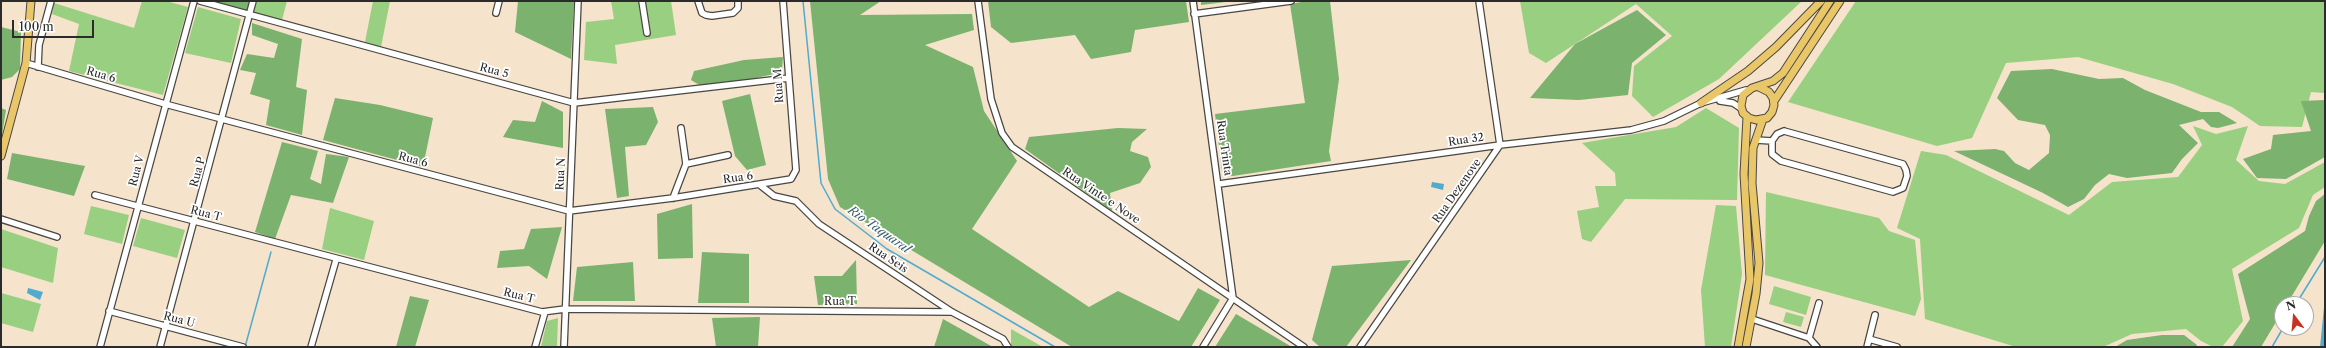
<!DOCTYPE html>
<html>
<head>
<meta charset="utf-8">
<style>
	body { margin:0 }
	#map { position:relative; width:2326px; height:348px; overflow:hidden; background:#f5e3cb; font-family:"Libre Caslon Text",serif }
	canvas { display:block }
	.frame { position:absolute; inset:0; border:2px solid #2b2b2b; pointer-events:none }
	.north { position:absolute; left:2274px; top:296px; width:40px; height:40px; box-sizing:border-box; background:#fff; border:1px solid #aaa; border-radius:50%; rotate:344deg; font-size:11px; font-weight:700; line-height:16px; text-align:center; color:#2b2b2b }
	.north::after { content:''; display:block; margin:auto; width:14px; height:18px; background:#c8321e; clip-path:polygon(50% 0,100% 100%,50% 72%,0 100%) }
	.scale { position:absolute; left:12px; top:20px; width:82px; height:18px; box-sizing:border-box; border:2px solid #2b2b2b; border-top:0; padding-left:5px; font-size:12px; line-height:14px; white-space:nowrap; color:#2b2b2b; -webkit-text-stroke:3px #fff; paint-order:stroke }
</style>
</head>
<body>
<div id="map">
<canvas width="2326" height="348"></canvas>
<div class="frame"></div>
<div class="north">N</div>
<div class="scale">100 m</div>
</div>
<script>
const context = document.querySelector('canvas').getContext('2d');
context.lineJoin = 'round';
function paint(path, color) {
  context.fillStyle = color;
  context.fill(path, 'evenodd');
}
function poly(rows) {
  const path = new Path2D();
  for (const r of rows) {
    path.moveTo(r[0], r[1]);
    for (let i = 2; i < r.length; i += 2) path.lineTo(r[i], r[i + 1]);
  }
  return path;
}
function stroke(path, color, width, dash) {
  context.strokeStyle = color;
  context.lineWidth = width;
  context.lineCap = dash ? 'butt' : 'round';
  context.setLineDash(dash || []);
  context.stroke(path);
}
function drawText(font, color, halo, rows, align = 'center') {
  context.font = font + ' "Libre Caslon Text",serif';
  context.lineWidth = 3.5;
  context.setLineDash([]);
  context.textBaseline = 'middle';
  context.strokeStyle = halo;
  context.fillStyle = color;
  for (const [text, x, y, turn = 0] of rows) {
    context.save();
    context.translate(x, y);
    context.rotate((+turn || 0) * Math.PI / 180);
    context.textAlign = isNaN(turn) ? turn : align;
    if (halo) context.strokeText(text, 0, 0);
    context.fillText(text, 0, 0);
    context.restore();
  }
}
paint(poly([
	[142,1,166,1,188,7,163,95,69,71,79,24,52,14,54,3,134,28],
	[256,1,287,1,282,20,253,14],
	[373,1,390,1,381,47,365,42],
	[611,1,671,1,676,35,615,45,617,64,584,60,586,22,614,19],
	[1520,1,1802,1,1719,79,1653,117,1632,96,1634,66,1672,36,1636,4,1546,63,1529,53],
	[1856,1,2322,1,2325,2,2325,93,2311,92,2302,127,2260,126,2232,107,2173,84,2078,57,2006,63,1972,138,1937,146,1788,102],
	[198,7,241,19,231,63,185,53],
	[1706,108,1739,128,1737,200,1625,199,1591,242,1582,239,1577,211,1599,207,1595,186,1616,186,1615,173,1582,143,1676,127],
	[2193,126,2216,134,2248,126,2236,160,2259,181,2285,184,2325,162,2325,187,2313,195,2299,228,2232,269,2243,321,2222,347,2213,347,2201,341,2186,329,2132,334,2103,347,2016,347,1925,319,1920,239,1897,228,1921,151,1946,155,2069,215,2112,182,2178,177,2202,145],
	[1766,192,1879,218,1889,231,1915,240,1921,299,1915,316,1765,275],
	[1716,205,1736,206,1742,274,1731,347,1705,347,1701,290],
	[91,206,129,215,122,244,84,234],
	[330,208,374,221,364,260,322,249],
	[141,218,185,230,177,258,133,246],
	[1,229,58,248,53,283,1,267],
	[1774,286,1811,297,1806,315,1769,304],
	[1,293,41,304,33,332,1,323],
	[1786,312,1804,317,1801,327,1783,322],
	[558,318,557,347,541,347,547,321],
	[1011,329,1043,347,1011,347]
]), '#99cf80');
paint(poly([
	[216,1,250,1,246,14,217,4],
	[518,1,574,1,571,59,515,32],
	[810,1,881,1,860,15,972,14,974,30,925,45,973,67,984,111,1017,161,972,229,1089,307,1118,291,1179,321,1198,288,1220,300,1191,347,1072,347,840,207,828,179],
	[988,1,1186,1,1189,22,1135,30,1131,52,1091,59,1075,35,1011,43,991,27],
	[1201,1,1234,1,1201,5],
	[1307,1,1330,1,1339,79,1329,151,1331,161,1233,176,1225,175,1222,171,1215,114,1305,103,1290,4],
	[1637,10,1666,35,1632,63,1628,95,1579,100,1530,98,1575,44],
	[252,23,302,39,296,87,307,90,302,135,266,125,270,100,250,94,256,73,240,70,247,54,274,58,278,44,252,35],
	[1,27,21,32,20,69,12,77,1,80],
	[783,57,782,70,778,73,743,81,722,82,701,86,691,80,694,71,744,60],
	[2052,69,2099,79,2123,78,2145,90,2201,112,2219,112,2237,123,2218,128,2211,127,2203,119,2179,125,2198,143,2182,159,2172,173,2127,178,2109,174,2095,185,2084,199,2068,207,2043,193,1954,151,1995,149,2004,151,2015,163,2029,170,2049,153,2050,135,2045,125,2018,120,1997,98,2011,71],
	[750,94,766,165,747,170,735,156,722,101],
	[335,98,380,105,433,118,423,167,323,140],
	[2325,100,2325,157,2286,179,2257,178,2243,159,2271,149,2273,135,2311,131,2301,101],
	[542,101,563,112,563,148,503,137,513,120,535,122],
	[653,107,658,122,646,145,625,147,629,196,617,198,605,109],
	[1,108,6,110,2,135,1,134],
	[1118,128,1147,129,1132,142,1130,151,1148,157,1151,167,1140,183,1110,193,1112,211,1025,149,1029,137],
	[282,142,318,151,310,179,321,184,326,154,349,157,333,203,291,195,275,239,255,232],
	[12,153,85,166,74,196,7,179],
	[2325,194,2325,241,2287,304,2282,304,2282,312,2261,347,2232,347,2250,319,2238,274,2305,231,2309,216,2316,201],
	[692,204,693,258,658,259,657,214],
	[562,227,547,279,529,266,497,268,500,251,524,249,531,229],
	[702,252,749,254,749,303,698,303],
	[856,260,857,304,818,305,814,276,842,276],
	[1411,260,1346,347,1320,347,1312,340,1332,266],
	[633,262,635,301,573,301,577,267],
	[410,296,429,300,415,347,396,347],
	[1236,314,1292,347,1215,347],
	[760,317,758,347,716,347,712,318],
	[943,319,993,347,934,347],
	[2162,335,2184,335,2197,345,2196,347,2115,347,2127,340]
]), '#7ab26e');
paint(poly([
	[1432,182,1444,184,1443,190,1431,187],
	[28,288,43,292,40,300,27,293],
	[2325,305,2325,347,2320,347,2324,307]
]), '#50abce');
stroke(poly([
	[803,1,821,183,835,209,887,249,1055,347],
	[2296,304,2325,257],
	[245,347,271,252],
	[2272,347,2283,328]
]), '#50abce', 1.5);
const minor = poly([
	[200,1,574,103,789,78],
	[642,1,647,33],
	[698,1,702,13,706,15,712,16,733,13,738,8,738,1],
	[978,1,991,99,1002,133,1012,147,1304,347],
	[1193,1,1233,298,1203,347],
	[496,13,499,1],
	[1194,14,1291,1],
	[26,63,165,104,569,211,673,198,791,179,796,170,783,1],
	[38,67,39,45,51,1],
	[1720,101,1733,103,1742,109],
	[681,128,686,164],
	[1784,131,1903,164,1906,170,1907,176,1903,188,1893,192,1781,161,1772,154,1772,141,1777,134,1784,131],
	[1756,140,1772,141],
	[1219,184,1500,145,1631,130,1664,121,1701,103,1746,90],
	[760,185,774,196,796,201,819,224,952,312,1003,339,1008,347],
	[95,195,542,312,565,309,952,312],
	[673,198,686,164,728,155],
	[1,219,57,237],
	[109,311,243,347],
	[1752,319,1809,338,1817,347],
	[1809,338,1819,303],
	[1869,339,1897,347],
	[100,347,194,1],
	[160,347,253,1],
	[311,347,336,260],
	[535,347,545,312],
	[564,347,578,1],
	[1360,347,1500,145,1479,1],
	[1867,347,1875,315]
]);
const major = poly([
	[1759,87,1769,92,1773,98,1774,105,1772,112,1767,118,1756,120,1749,118,1743,113,1741,106,1743,95,1752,88,1773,81,1783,73,1830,1],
	[1774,101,1840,1],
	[1701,103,1748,71,1776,47,1821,1],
	[1,156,26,63,31,1],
	[1738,347,1750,279,1744,174,1747,117],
	[1746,347,1756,294,1759,263,1752,183,1753,148,1763,119]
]);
stroke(minor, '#494743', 8);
stroke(major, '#494743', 9);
stroke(minor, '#fff', 5.5);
stroke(major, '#e9c769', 7);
drawText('11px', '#2b2b2b', '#fff', [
	["Rua 5",494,71,15],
	["Rua 6",101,75,16],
	["Rua M",779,86,-94],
	["Rua 32",1466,140,-8],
	["Rua Trinta",1224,148,82],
	["Rua 6",413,160,15],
	["Rua V",137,171,-75],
	["Rua P",198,172,-75],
	["Rua N",561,174,-87],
	["Rua 6",738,178,-8],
	["Rua Dezenove",1457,191,-55],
	["Rua Vinte e Nove",1101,196,34],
	["Rua T",206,214,15],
	["Rua Seis",888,258,34],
	["Rua T",519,296,14],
	["Rua T",840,302],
	["Rua U",179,320,15]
]);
drawText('italic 12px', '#3a5e6c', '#fff', [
	["Rio Taquaral",879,230,35]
]);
</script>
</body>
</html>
